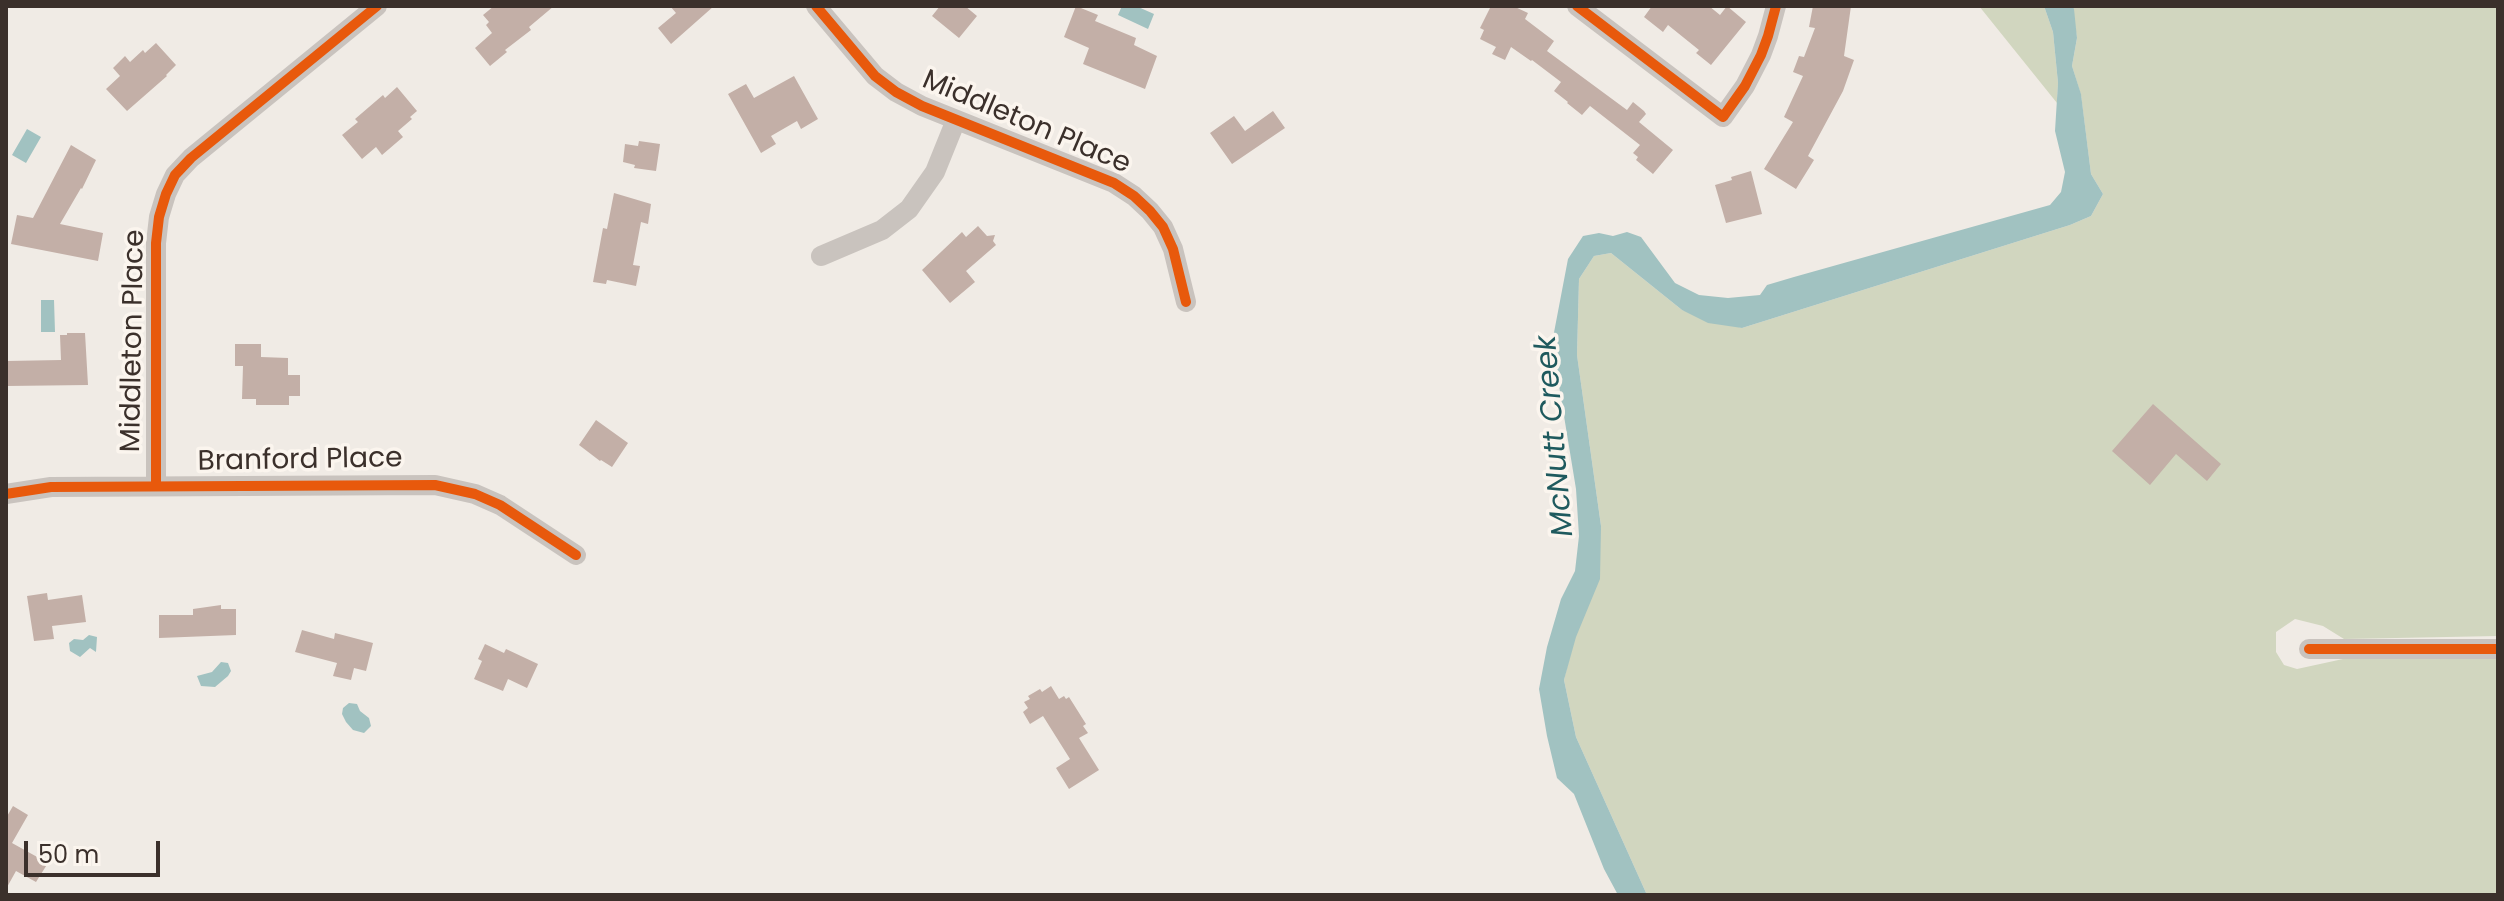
<!DOCTYPE html>
<html>
<head>
<meta charset="utf-8">
<style>
	body { margin:0 }
	#map { position:relative; width:2504px; height:901px; overflow:hidden; background:#f0ebe5; font-family:Poppins,sans-serif }
	canvas { display:block }
	.frame { position:absolute; inset:0; border:8px solid #3b302b; pointer-events:none }
	.scale { position:absolute; left:24px; top:841px; width:136px; height:36px; box-sizing:border-box; border:4px solid #3b302b; border-top:0; padding-left:10px; font-size:24px; line-height:28px; white-space:nowrap; color:#3b302b; -webkit-text-stroke:6px #fbf5ee; paint-order:stroke }
</style>
</head>
<body>
<div id="map">
<canvas width="2504" height="901"></canvas>
<div class="frame"></div>
<div class="scale">50 m</div>
</div>
<script>
const context = document.querySelector('canvas').getContext('2d');
context.lineJoin = 'round';
function paint(path, color) {
  context.fillStyle = color;
  context.fill(path, 'evenodd');
}
function poly(rows) {
  const path = new Path2D();
  for (const r of rows) {
    path.moveTo(r[0], r[1]);
    for (let i = 2; i < r.length; i += 2) path.lineTo(r[i], r[i + 1]);
  }
  return path;
}
function stroke(path, color, width, dash) {
  context.strokeStyle = color;
  context.lineWidth = width;
  context.lineCap = dash ? 'butt' : 'round';
  context.setLineDash(dash || []);
  context.stroke(path);
}
function drawText(font, color, halo, rows, align = 'center') {
  context.font = font + ' Poppins,sans-serif';
  context.lineWidth = 7;
  context.setLineDash([]);
  context.textBaseline = 'middle';
  context.strokeStyle = halo;
  context.fillStyle = color;
  for (const [text, x, y, turn = 0] of rows) {
    context.save();
    context.translate(x, y);
    context.rotate((+turn || 0) * Math.PI / 180);
    context.textAlign = isNaN(turn) ? turn : align;
    if (halo) context.strokeText(text, 0, 0);
    context.fillText(text, 0, 0);
    context.restore();
  }
}
paint(poly([
	[1979,6,2044,6,2053,32,2058,83,2057,103],
	[2072,6,2498,6,2498,636,2344,639,2323,626,2295,619,2276,632,2276,652,2284,665,2297,669,2343,659,2498,657,2498,895,1647,895,1576,737,1564,680,1601,526,1577,355,1579,279,1594,256,1611,253,1682,310,1742,328,2070,225,2091,216,2103,194,2091,174,2081,95,2072,66,2077,38]
]), '#d1d6bf');
paint(poly([
	[1122,6,1136,6,1154,14,1148,29,1118,15],
	[2044,6,2072,6,2074,9,2077,38,2072,66,2081,94,2091,174,2103,194,2091,216,2070,225,1742,328,1708,323,1682,310,1611,253,1594,256,1579,279,1577,355,1601,526,1600,579,1576,637,1564,680,1576,737,1647,895,1618,895,1604,869,1574,794,1557,778,1547,736,1539,689,1547,647,1561,599,1575,571,1579,536,1576,489,1552,343,1568,259,1583,236,1599,233,1613,236,1627,232,1641,237,1675,283,1699,295,1728,298,1760,295,1767,285,1794,277,2050,205,2061,192,2065,172,2055,131,2058,83,2053,32],
	[27,129,41,137,26,163,12,155],
	[41,300,54,300,55,332,41,332],
	[89,635,97,637,96,652,90,648,80,657,70,651,69,643,74,639,83,640],
	[221,662,228,663,231,671,228,676,215,687,201,686,197,676,212,672],
	[349,703,357,704,360,711,369,718,371,726,364,733,353,730,346,722,342,714,343,708]
]), '#a1c2c1');
paint(poly([
	[494,6,554,6,529,27,531,30,505,50,507,52,490,66,475,48,492,33,486,25,489,22,483,15],
	[670,6,714,6,671,44,658,28,676,13],
	[940,6,965,6,977,16,959,38,932,16],
	[1076,6,1098,15,1095,21,1136,38,1134,45,1157,56,1145,89,1083,64,1089,48,1064,37],
	[1491,6,1513,6,1528,13,1525,19,1554,41,1547,51,1627,110,1633,102,1644,111,1646,114,1639,122,1673,150,1653,174,1636,160,1638,157,1633,153,1640,145,1590,106,1582,115,1567,103,1568,102,1554,91,1561,82,1532,60,1531,61,1511,47,1505,60,1492,54,1496,47,1480,39,1484,30,1480,28],
	[1652,6,1709,6,1720,15,1727,6,1746,22,1711,65,1696,53,1699,50,1668,25,1663,32,1644,17],
	[1813,6,1851,6,1844,56,1854,60,1843,91,1808,156,1814,160,1796,189,1764,169,1793,122,1784,117,1803,76,1793,72,1799,56,1804,57,1815,28,1809,27],
	[156,43,176,65,166,75,167,76,127,111,106,89,120,76,113,68,125,56,130,62,143,50,145,53],
	[794,76,818,119,801,129,797,121,771,136,776,144,761,153,728,94,746,84,754,98],
	[397,87,417,111,410,117,412,119,398,131,403,137,382,155,376,147,362,159,342,135,358,122,355,119,383,95,385,98],
	[1273,111,1285,128,1232,164,1210,133,1234,116,1245,131],
	[639,141,660,144,656,171,634,168,635,165,623,162,625,144,638,146],
	[71,145,96,160,82,189,81,188,60,224,103,233,98,261,11,244,17,215,33,218],
	[1751,171,1762,214,1726,223,1715,185,1732,180,1731,177],
	[614,193,651,204,648,224,641,222,633,265,640,266,636,286,607,280,606,284,593,282,603,228,607,229],
	[978,226,987,236,995,235,993,241,996,245,966,271,975,282,950,303,922,270,962,232,966,237],
	[67,333,85,333,88,385,7,386,7,361,61,360,60,335,67,335],
	[235,344,261,344,261,357,288,358,288,375,300,375,300,396,289,396,289,405,256,405,256,399,242,399,243,366,235,366],
	[2153,404,2221,464,2207,481,2176,454,2150,485,2112,451],
	[596,420,628,443,612,467,601,460,600,461,579,445],
	[47,593,48,600,82,595,86,622,52,626,54,639,34,641,27,596],
	[221,605,221,609,236,609,236,635,159,638,159,615,193,615,193,609],
	[302,630,334,639,335,633,373,643,366,671,354,668,351,680,333,676,337,663,295,652],
	[485,644,504,653,506,649,538,664,527,688,508,679,503,691,474,679,482,661,478,659],
	[1051,686,1059,699,1064,696,1066,699,1069,697,1086,724,1083,726,1088,733,1079,738,1099,770,1069,789,1056,768,1070,759,1043,716,1030,724,1023,712,1028,708,1024,702,1030,699,1028,696,1040,689,1042,692],
	[13,806,28,815,12,843,48,863,36,882,16,871,6,889,6,818]
]), '#c3afa7');
stroke(poly([
	[816,6,875,76,896,92,922,106,1114,183,1134,196,1150,211,1163,227,1173,249,1186,302],
	[1577,6,1723,117,1745,86,1761,55,1768,36,1776,6],
	[821,256,882,230,909,209,935,172,956,120],
	[156,486,156,243,159,217,166,194,175,175,191,158,377,6],
	[6,494,51,487,435,485,475,494,500,505,576,555],
	[2309,649,2498,649]
]), '#c9c3be', 20);
stroke(poly([
	[816,6,875,76,896,92,922,106,1114,183,1134,196,1150,211,1163,227,1173,249,1186,302],
	[1577,6,1723,117,1745,86,1761,55,1768,36,1776,6],
	[156,486,156,243,159,217,166,194,175,175,191,158,377,6],
	[6,494,51,487,435,485,475,494,500,505,576,555],
	[2309,649,2498,649]
]), '#e8590c', 10);
drawText('28px', '#3b302b', '#fbf5ee', [
	["Middleton Place",1026,123,23],
	["Middleton Place",134,341,-89],
	["Branford Place",300,461,-1]
]);
drawText('italic 30px', '#1f5a5e', '#fbf5ee', [
	["McNutt Creek",1556,436,-95]
]);
</script>
</body>
</html>
